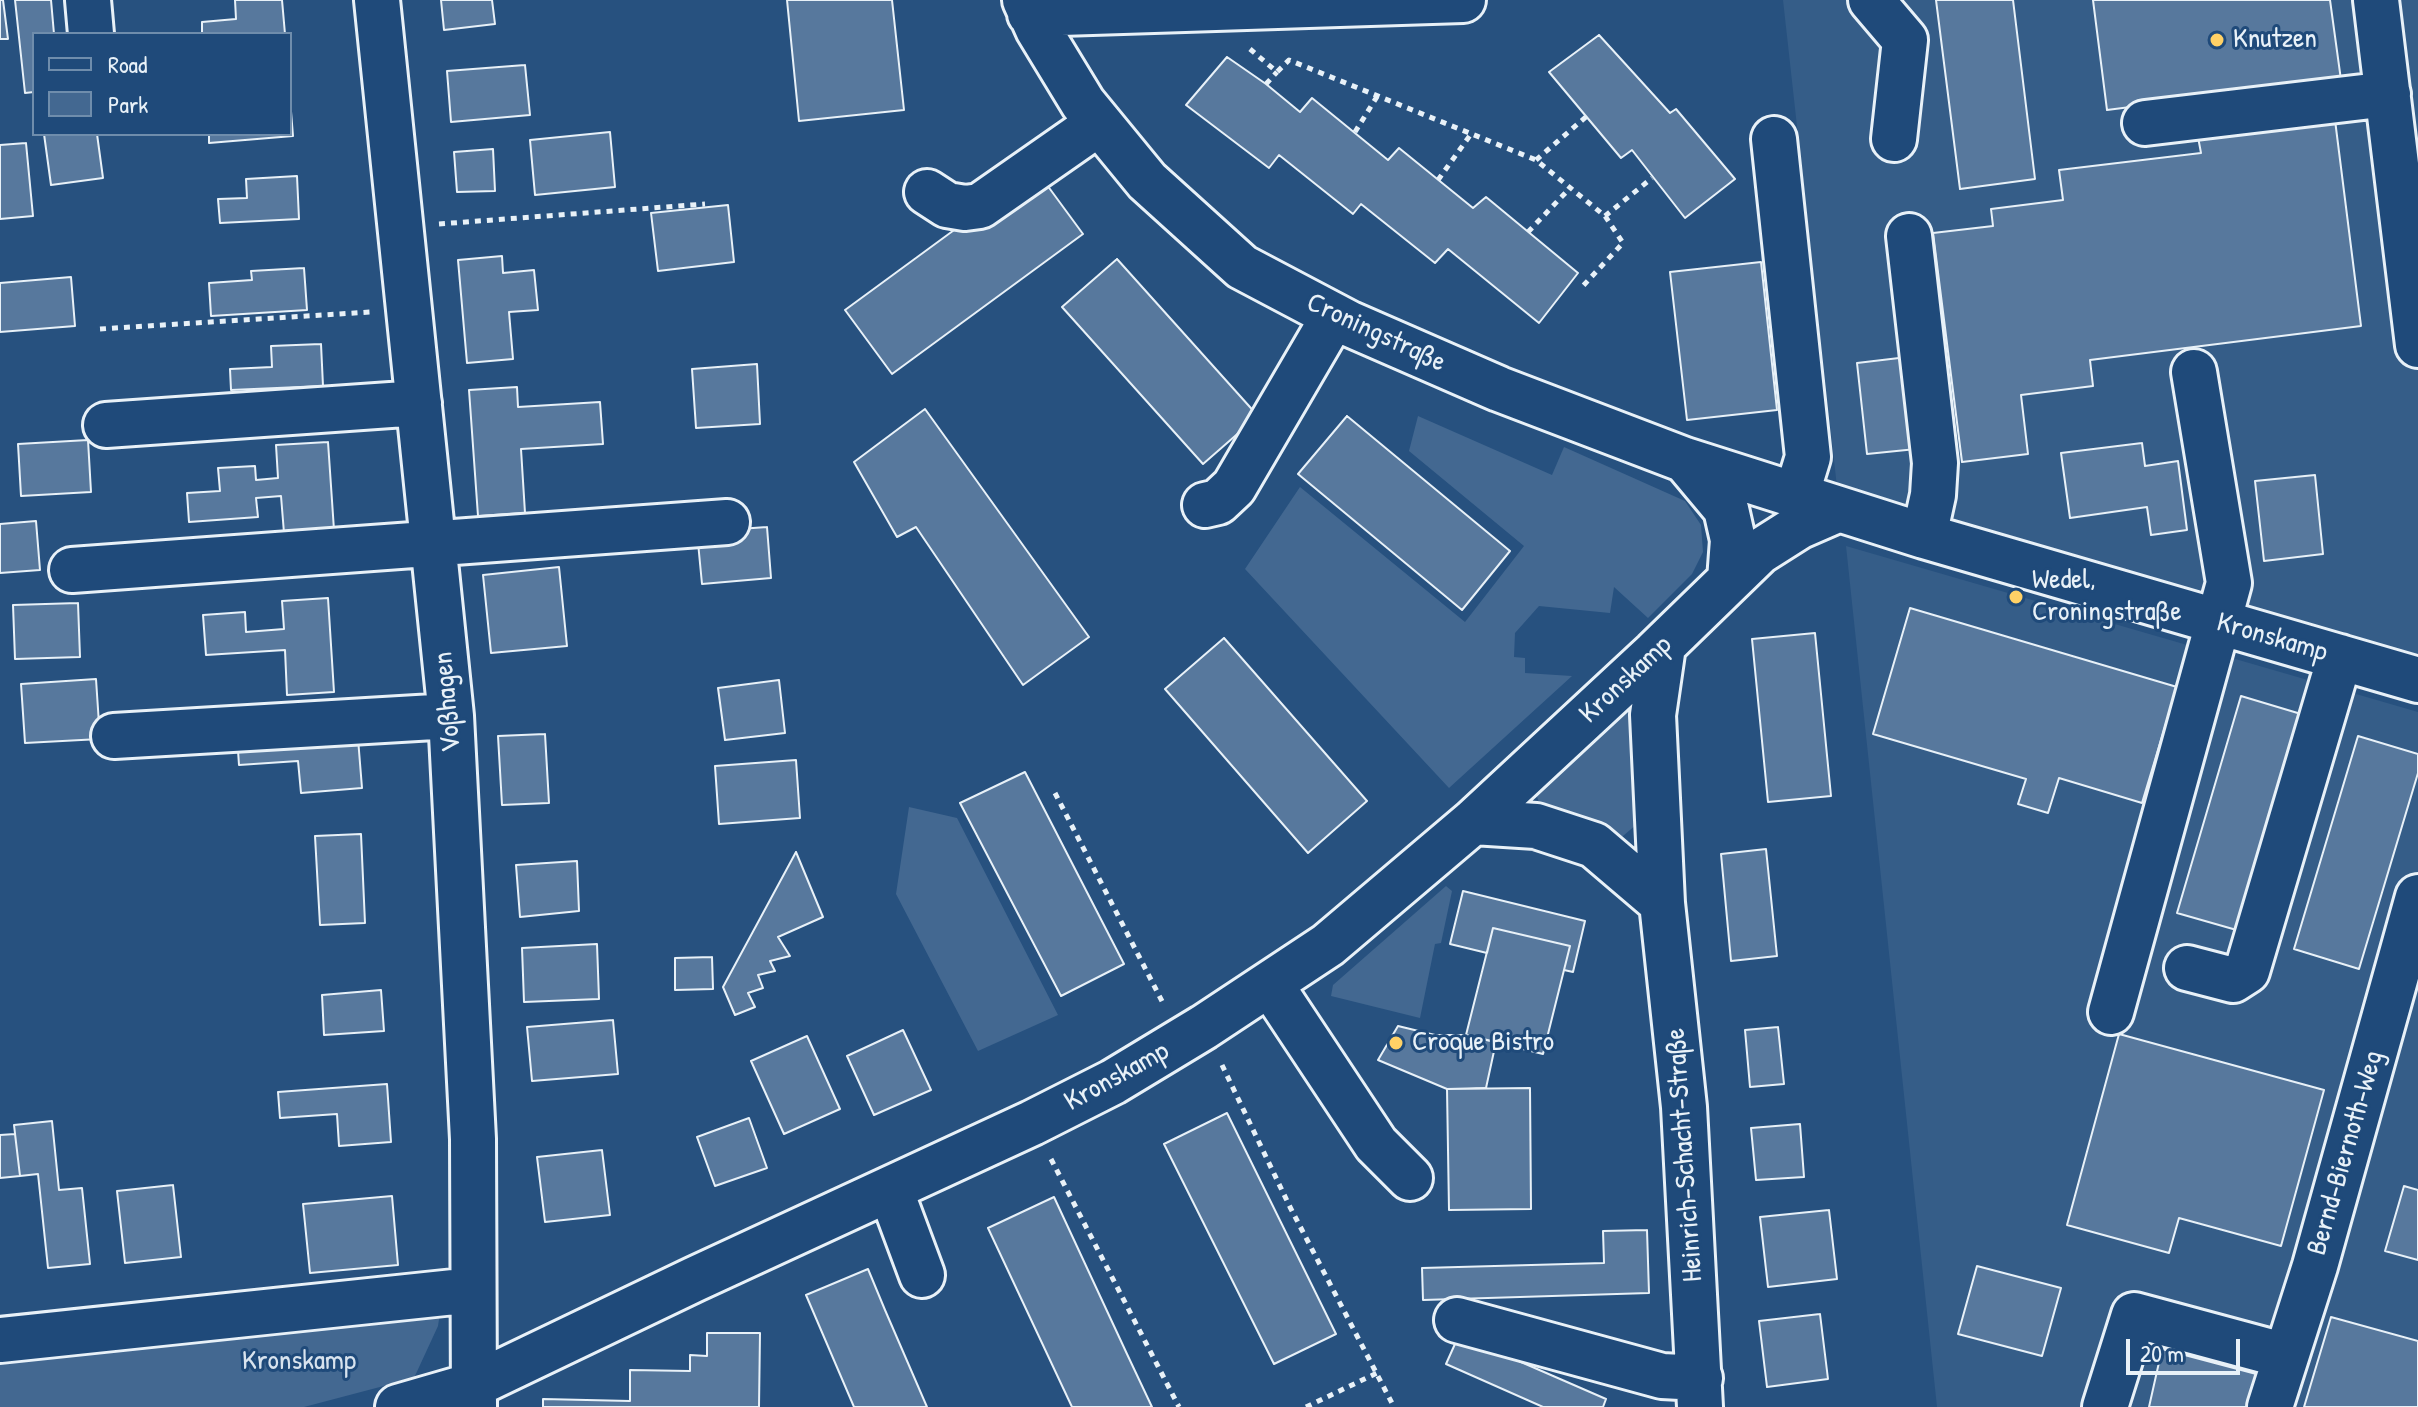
<!DOCTYPE html>
<html>
<head>
<meta charset="utf-8">
<style>
	body { margin:0 }
	#map { position:relative; width:2418px; height:1407px; overflow:hidden; background:#27517f; font-family:"Patrick Hand",sans-serif }
	canvas { display:block }
	.legend { position:absolute; left:32px; top:32px; width:260px; height:104px; box-sizing:border-box; background:#1f4a7a; border:2px solid #6f8dac; margin:0; padding:10px 14px; list-style:none; font-size:24px; color:#e8f1f8 }
	.legend li { display:flex; align-items:center; gap:16px; height:40px }
	.legend b { width:40px; border:2px solid #6f8dac }
	.scale { position:absolute; left:2126px; top:1339px; width:114px; height:36px; box-sizing:border-box; border:4px solid #e8f1f8; border-top:0; padding-left:10px; font-size:24px; line-height:28px; white-space:nowrap; color:#e8f1f8; -webkit-text-stroke:6px #1f4a7a; paint-order:stroke }
</style>
</head>
<body>
<div id="map">
<canvas width="2418" height="1407"></canvas>
<ul class="legend">
<li><b style="height:10px;background:#1f4a7a"></b>Road</li>
<li><b style="height:22px;background:#436891"></b>Park</li>
</ul>
<div class="scale">20 m</div>
</div>
<script>
const context = document.querySelector('canvas').getContext('2d');
context.lineJoin = 'round';
function paint(path, color) {
  context.fillStyle = color;
  context.fill(path, 'evenodd');
}
function poly(rows) {
  const path = new Path2D();
  for (const r of rows) {
    path.moveTo(r[0], r[1]);
    for (let i = 2; i < r.length; i += 2) path.lineTo(r[i], r[i + 1]);
  }
  return path;
}
function stroke(path, color, width, dash) {
  context.strokeStyle = color;
  context.lineWidth = width;
  context.lineCap = dash ? 'butt' : 'round';
  context.setLineDash(dash || []);
  context.stroke(path);
}
function drawText(font, color, halo, rows, align = 'center') {
  context.font = font + ' "Patrick Hand",sans-serif';
  context.lineWidth = 6;
  context.setLineDash([]);
  context.textBaseline = 'middle';
  context.strokeStyle = halo;
  context.fillStyle = color;
  for (const [text, x, y, turn = 0] of rows) {
    context.save();
    context.translate(x, y);
    context.rotate((+turn || 0) * Math.PI / 180);
    context.textAlign = isNaN(turn) ? turn : align;
    if (halo) context.strokeText(text, 0, 0);
    context.fillText(text, 0, 0);
    context.restore();
  }
}
paint(poly([
	[1783,0,2418,0,2418,656,1837,487],
	[1846,546,2418,712,2418,1407,1937,1407]
]), '#355d88');
paint(poly([
	[1418,416,1552,475,1564,447,1685,501,1701,525,1703,552,1692,574,1648,618,1614,587,1610,613,1539,606,1515,633,1514,657,1525,658,1525,673,1572,676,1449,788,1245,569,1300,487,1465,622,1524,546,1409,451],
	[1632,697,1637,824,1616,842,1543,813,1533,786],
	[909,807,957,818,1058,1015,978,1051,896,894],
	[1446,886,1452,891,1441,943,1435,944,1420,1018,1331,996,1333,985],
	[442,1299,438,1326,414,1378,304,1407,0,1407,0,1352]
]), '#436891');
const building = poly([
	[0,0,3,0,8,39,0,39,0,0],
	[15,0,51,0,54,34,34,34,34,92,25,93,15,0],
	[235,0,282,0,285,34,202,34,202,22,236,19,235,0],
	[441,0,492,0,495,24,444,30,441,0],
	[787,0,892,0,904,110,799,121,787,0],
	[1936,0,2013,0,2035,179,1960,189,1936,0],
	[2093,0,2330,0,2341,80,2107,110,2093,0],
	[1599,35,1670,113,1676,109,1735,179,1685,218,1632,150,1621,158,1549,72,1599,35],
	[1227,57,1266,84,1300,112,1312,98,1388,160,1399,148,1473,208,1486,197,1578,273,1539,323,1448,249,1435,263,1361,204,1353,214,1279,155,1269,168,1186,105,1227,57],
	[525,65,530,115,451,122,447,71,525,65],
	[290,99,293,136,209,143,209,134,290,134,290,99],
	[2335,120,2361,326,2090,360,2093,386,2021,395,2028,454,1962,462,1933,233,1993,226,1991,209,2063,200,2059,170,2201,153,2198,137,2335,120],
	[610,132,615,187,535,195,530,140,610,132],
	[44,134,97,134,103,178,51,185,44,134],
	[26,143,33,216,0,219,0,145,26,143],
	[493,149,495,191,457,192,454,152,493,149],
	[1036,170,1083,234,892,374,845,310,1036,170],
	[297,176,299,219,220,223,218,199,247,198,246,179,297,176],
	[728,205,734,262,658,271,651,213,728,205],
	[502,256,503,273,534,270,538,310,509,312,513,359,467,363,458,260,502,256],
	[1117,259,1258,416,1203,464,1062,307,1117,259],
	[1761,262,1777,410,1687,420,1670,272,1761,262],
	[304,268,307,310,211,316,209,283,252,280,251,271,304,268],
	[71,277,75,326,0,332,0,283,71,277],
	[321,344,323,386,231,390,230,369,272,367,271,346,321,344],
	[1916,356,1926,448,1867,454,1857,363,1916,356],
	[757,364,760,424,696,428,692,369,757,364],
	[517,387,518,407,600,402,603,444,521,449,525,513,478,516,469,390,517,387],
	[925,409,1089,637,1023,685,916,527,897,537,854,462,925,409],
	[1347,416,1510,551,1462,610,1298,474,1347,416],
	[88,440,91,492,21,496,18,444,88,440],
	[328,442,334,530,284,533,281,496,256,498,258,517,189,522,187,493,220,491,218,468,255,466,256,480,278,478,276,445,328,442],
	[2142,443,2145,466,2178,461,2187,530,2151,535,2147,507,2070,518,2061,453,2142,443],
	[2315,475,2323,554,2264,561,2255,481,2315,475],
	[36,521,40,570,0,573,0,524,36,521],
	[767,527,771,578,702,584,697,532,767,527],
	[559,567,567,646,491,653,483,575,559,567],
	[328,598,334,692,287,695,285,650,206,655,203,615,245,612,246,632,284,629,282,601,328,598],
	[78,603,80,657,15,659,13,605,78,603],
	[1910,608,2177,687,2142,803,2059,778,2048,813,2018,804,2026,779,1873,734,1910,608],
	[1815,633,1831,796,1768,802,1752,639,1815,633],
	[1224,638,1367,801,1308,853,1165,689,1224,638],
	[96,679,100,739,25,743,21,684,96,679],
	[779,680,785,733,725,740,718,688,779,680],
	[2241,696,2311,717,2247,933,2177,913,2241,696],
	[357,726,362,788,301,793,298,761,239,765,237,736,357,726],
	[545,734,549,803,502,805,498,736,545,734],
	[2358,736,2418,754,2418,773,2359,969,2294,949,2358,736],
	[796,760,800,818,719,824,715,766,796,760],
	[1025,772,1124,964,1061,996,960,803,1025,772],
	[361,834,365,923,320,925,315,836,361,834],
	[1766,849,1777,956,1731,961,1721,854,1766,849],
	[796,852,823,917,778,937,790,956,770,961,775,971,758,975,763,988,748,993,755,1007,735,1015,723,987,796,852],
	[577,861,579,911,520,917,516,865,577,861],
	[1463,891,1585,921,1573,972,1564,970,1570,946,1493,928,1487,953,1450,944,1463,891],
	[1493,928,1570,946,1543,1054,1466,1035,1493,928],
	[597,944,599,999,524,1002,522,948,597,944],
	[712,957,713,989,675,990,675,958,712,957],
	[381,990,384,1031,324,1035,322,995,381,990],
	[613,1020,618,1074,532,1081,527,1027,613,1020],
	[1398,1026,1435,1035,1466,1035,1496,1042,1486,1088,1447,1089,1378,1060,1398,1026],
	[1778,1027,1784,1084,1750,1087,1745,1030,1778,1027],
	[903,1030,931,1090,874,1115,847,1056,903,1030],
	[2119,1034,2324,1090,2281,1246,2179,1218,2169,1253,2067,1225,2119,1034],
	[807,1036,840,1109,784,1134,751,1061,807,1036],
	[387,1084,391,1142,339,1146,337,1114,280,1118,278,1092,387,1084],
	[1530,1088,1531,1209,1449,1210,1447,1089,1530,1088],
	[1227,1113,1336,1334,1274,1364,1164,1144,1227,1113],
	[749,1118,767,1168,715,1186,697,1137,749,1118],
	[52,1121,59,1190,82,1188,90,1264,48,1268,38,1174,20,1176,14,1125,52,1121],
	[1800,1124,1804,1177,1756,1180,1751,1128,1800,1124],
	[15,1134,20,1176,0,1178,0,1135,15,1134],
	[602,1150,610,1215,545,1222,537,1157,602,1150],
	[173,1185,181,1257,125,1263,117,1191,173,1185],
	[2404,1186,2418,1190,2418,1260,2385,1251,2404,1186],
	[392,1196,398,1265,310,1273,303,1204,392,1196],
	[1054,1197,1127,1354,1152,1407,1072,1407,988,1228,1054,1197],
	[1829,1210,1837,1279,1768,1287,1760,1217,1829,1210],
	[1647,1230,1649,1293,1423,1300,1422,1268,1604,1263,1603,1231,1647,1230],
	[1977,1266,2061,1288,2042,1356,1958,1334,1977,1266],
	[868,1269,885,1310,927,1407,854,1407,806,1295,868,1269],
	[1820,1314,1828,1379,1767,1387,1759,1321,1820,1314],
	[2331,1317,2418,1341,2418,1407,2304,1407,2331,1317],
	[707,1333,760,1333,759,1407,543,1407,543,1399,630,1401,630,1370,690,1371,690,1355,707,1356,707,1333],
	[1459,1335,1606,1399,1603,1407,1543,1407,1446,1364,1459,1335],
	[2162,1349,2260,1375,2251,1407,2149,1407,2162,1349]
]);
paint(building, '#57789d');
stroke(building, '#e8f1f8', 2);
const minor = poly([
	[88,0,91,34],
	[377,0,451,716,473,1139,474,1407],
	[1025,0,1038,29,1083,103,1147,181,1242,267,1350,324,1499,389,1685,460,1924,536,2418,680],
	[1871,0,1905,40,1894,139],
	[2376,0,2418,345],
	[1030,14,1463,0],
	[2145,123,2388,94],
	[1774,139,1808,457,1796,496],
	[927,192,947,205,965,208,980,206,1099,123],
	[1909,236,1935,463,1933,495,1924,536],
	[106,425,419,403],
	[1685,460,1726,509,1733,540,1730,580],
	[1205,505,1218,502,1234,487,1334,316],
	[72,570,727,522],
	[1663,646,1653,715,1662,903,1684,1107,1700,1407],
	[114,736,451,716],
	[1473,822,1536,826,1594,845,1662,903],
	[2187,968,2233,980,2247,971,2340,657],
	[1270,984,1376,1144,1410,1178],
	[2111,1012,2229,583,2194,372],
	[890,1189,922,1275],
	[1457,1320,1662,1376,1700,1378],
	[0,1340,473,1290],
	[398,1407,474,1385,695,1279,1032,1123,1113,1082,1204,1027,1328,945,1473,822,1655,653,1759,552,1800,526,1839,509],
	[2105,1407,2134,1315,2286,1356],
	[2270,1407,2315,1266,2418,897]
]);
stroke(minor, '#e8f1f8', 50);
stroke(poly([
	[1250,49,1277,72,1289,60,1536,160,1605,216,1623,243,1581,288],
	[1266,84,1277,72],
	[1355,132,1378,95],
	[1536,160,1587,116],
	[1438,180,1471,134],
	[1605,216,1652,178],
	[439,224,705,204],
	[1528,232,1571,187],
	[100,329,370,312],
	[1055,793,1164,1005],
	[1222,1065,1290,1207,1394,1407],
	[1051,1159,1179,1407],
	[1306,1407,1377,1373]
]), '#e8f1f8', 5, [6, 6]);
stroke(minor, '#1f4a7a', 44);
for (const [x, y, r, color] of [
	[2217,40,8,"#ffd166"],
	[2016,597,8,"#ffd166"],
	[1396,1043,8,"#ffd166"]
]) {
  const dot = new Path2D();
  dot.arc(x, y, r, 0, 2 * Math.PI);
  context.fillStyle = color;
  context.fill(dot);
  stroke(dot, '#1f4a7a', 3);
}
drawText('28px', '#e8f1f8', '#1f4a7a', [
	["Knutzen",2233,40],
	["Wedel,",2032,581],
	["Croningstraße",2032,613],
	["Croque Bistro",1412,1043]
], 'left');
drawText('28px', '#e8f1f8', '#1f4a7a', [
	["Croningstraße",1376,333,25],
	["Kronskamp",2272,638,16],
	["Kronskamp",1626,680,-43],
	["Voßhagen",448,702,-95],
	["Kronskamp",1117,1077,-29],
	["Bernd-Biernoth-Weg",2346,1153,-74],
	["Heinrich-Schacht-Straße",1685,1155,-94]
]);
drawText('28px', '#d8e3ee', '#1f4a7a', [
	["Kronskamp",299,1362]
]);
</script>
</body>
</html>
